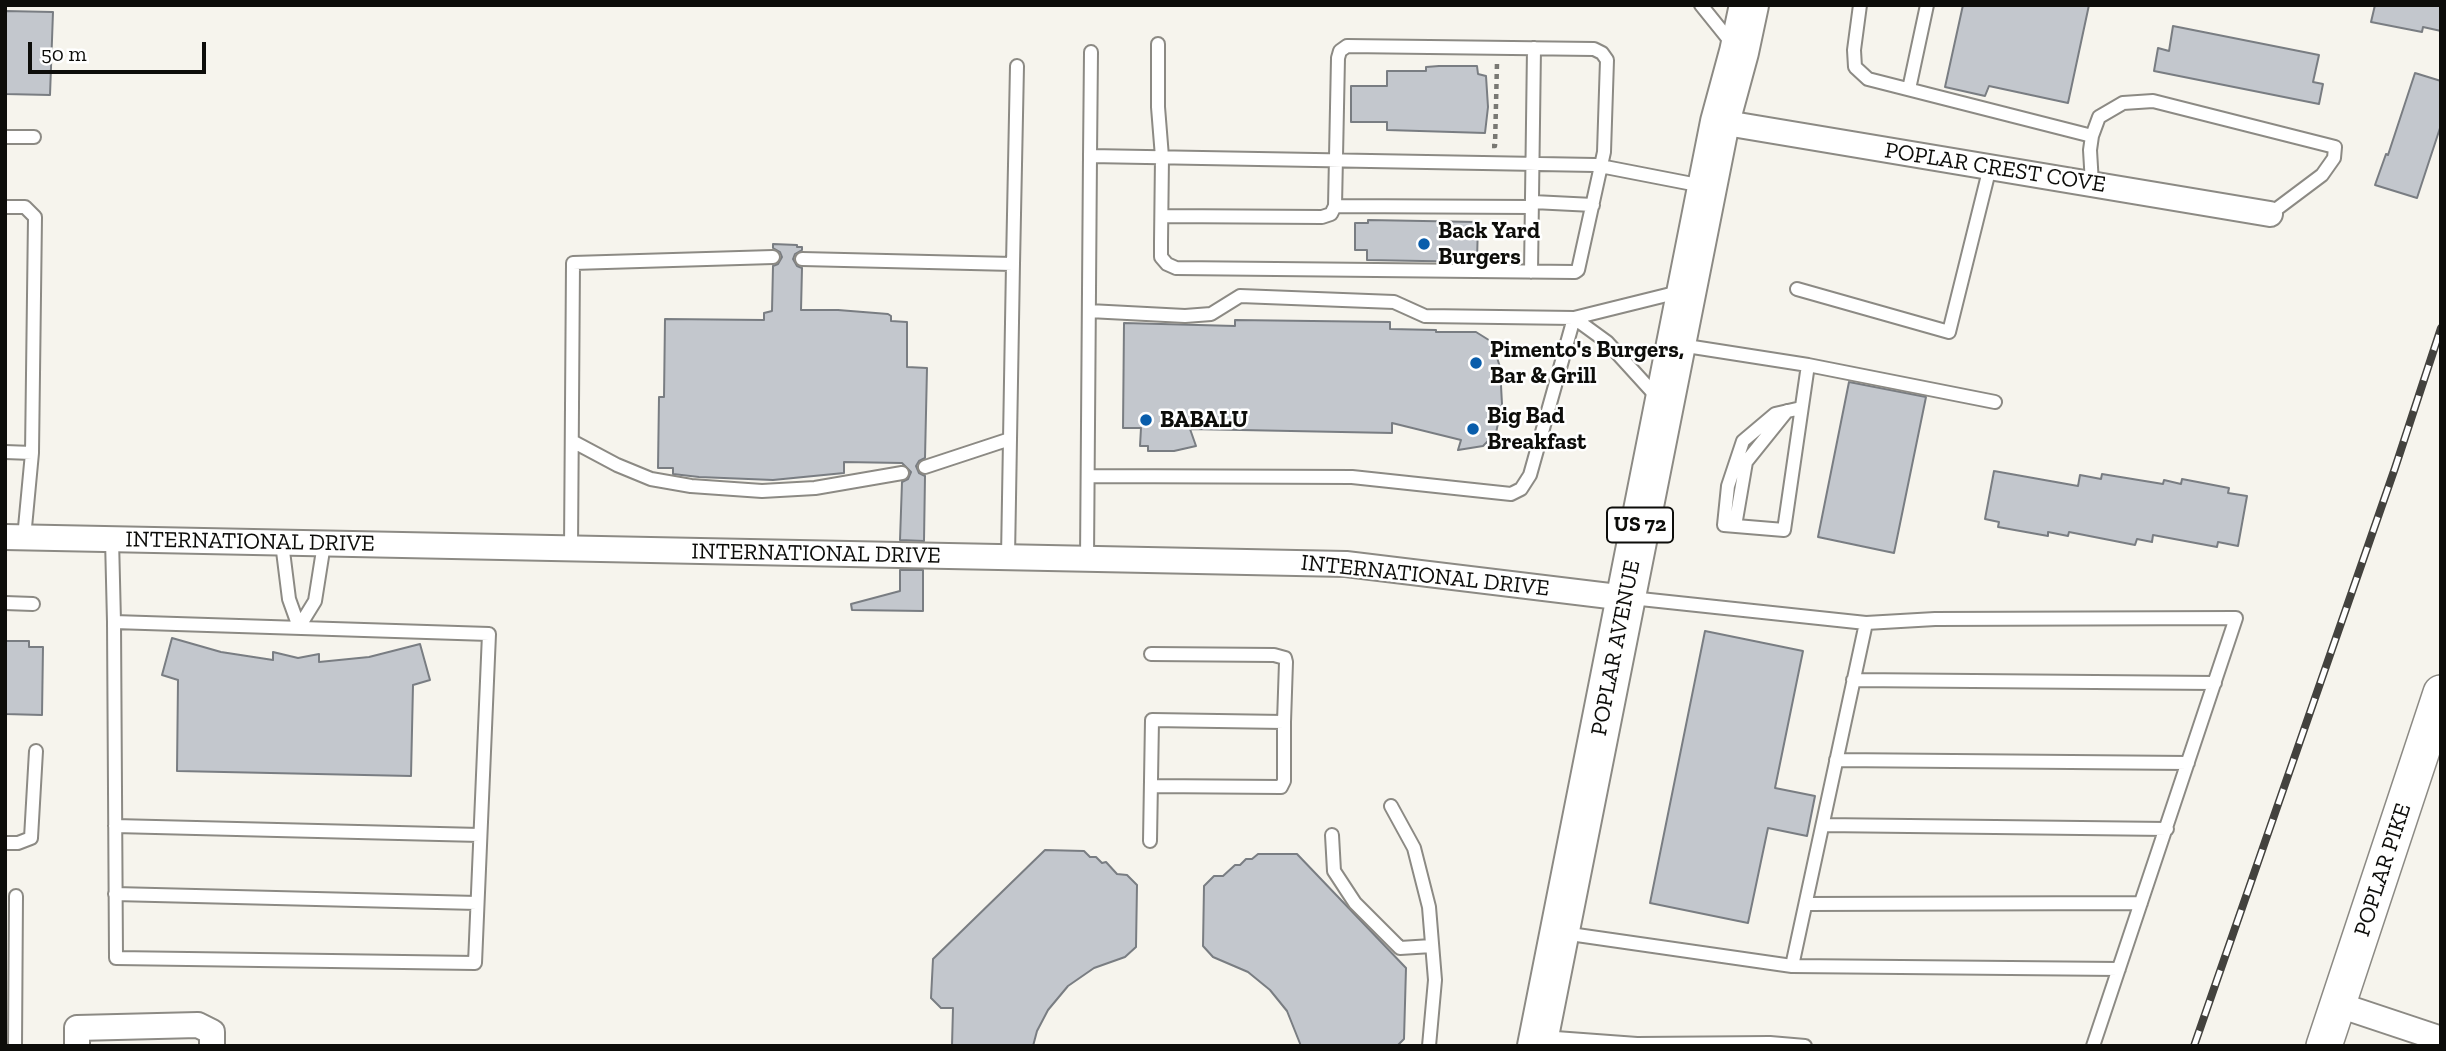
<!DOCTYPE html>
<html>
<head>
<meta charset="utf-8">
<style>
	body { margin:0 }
	#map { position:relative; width:2446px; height:1051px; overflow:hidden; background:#f6f4ed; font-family:"Zilla Slab",serif }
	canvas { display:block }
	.frame { position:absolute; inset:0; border:7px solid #0d0d0a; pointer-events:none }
	.scale { position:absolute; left:28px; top:42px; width:178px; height:32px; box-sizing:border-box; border:4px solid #0d0d0a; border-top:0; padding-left:9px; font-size:21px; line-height:24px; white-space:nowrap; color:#0d0d0a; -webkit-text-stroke:5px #fff; paint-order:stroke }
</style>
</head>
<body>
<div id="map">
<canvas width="2446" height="1051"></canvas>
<div class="frame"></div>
<div class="scale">50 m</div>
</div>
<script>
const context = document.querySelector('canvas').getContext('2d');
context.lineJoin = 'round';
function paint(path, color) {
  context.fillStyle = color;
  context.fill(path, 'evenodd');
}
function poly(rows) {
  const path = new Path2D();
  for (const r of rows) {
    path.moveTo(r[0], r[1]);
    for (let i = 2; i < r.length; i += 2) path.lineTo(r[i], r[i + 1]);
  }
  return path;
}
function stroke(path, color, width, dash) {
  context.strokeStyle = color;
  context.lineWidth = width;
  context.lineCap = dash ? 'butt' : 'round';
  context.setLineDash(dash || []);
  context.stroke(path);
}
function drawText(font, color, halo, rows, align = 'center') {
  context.font = font + ' "Zilla Slab",serif';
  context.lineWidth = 5;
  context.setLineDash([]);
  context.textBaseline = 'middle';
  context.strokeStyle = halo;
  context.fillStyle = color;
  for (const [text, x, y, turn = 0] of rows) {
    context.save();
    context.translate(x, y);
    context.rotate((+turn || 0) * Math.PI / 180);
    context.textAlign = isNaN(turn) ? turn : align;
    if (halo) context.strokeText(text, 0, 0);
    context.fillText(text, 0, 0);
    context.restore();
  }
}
const building = poly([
	[1963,5,2089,5,2068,103,1989,86,1985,96,1945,87,1963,5],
	[2375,5,2441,5,2441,31,2423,27,2422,32,2371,22,2375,5],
	[5,11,53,12,50,95,5,94,5,11],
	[2173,26,2319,55,2313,82,2323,84,2319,104,2154,71,2158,48,2169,51,2173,26],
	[1439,66,1477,66,1478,74,1486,76,1488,107,1485,133,1387,130,1387,122,1351,122,1351,86,1387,86,1387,71,1426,71,1426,67,1439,66],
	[2415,73,2441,81,2441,125,2417,198,2375,185,2386,154,2388,155,2415,73],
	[1368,220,1478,222,1477,262,1367,260,1367,250,1355,250,1355,223,1368,223,1368,220],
	[773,244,797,245,797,247,802,247,802,250,795,254,793,259,797,266,802,268,801,310,838,310,888,314,891,316,891,321,907,322,907,367,927,368,925,458,919,461,916,466,919,473,925,476,924,541,900,540,902,482,908,479,911,472,902,463,844,462,844,473,773,480,699,477,673,474,673,468,658,468,659,397,664,397,665,319,764,320,764,313,772,311,773,266,778,264,782,257,780,252,773,248,773,244],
	[1235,320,1390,322,1390,329,1436,330,1436,332,1476,332,1492,342,1500,367,1502,404,1496,433,1483,446,1458,450,1461,440,1392,423,1392,433,1190,429,1196,446,1174,451,1148,451,1148,446,1140,446,1141,428,1123,428,1124,323,1235,326,1235,320],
	[1849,382,1926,397,1894,553,1818,537,1849,382],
	[1994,471,2078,486,2080,475,2101,479,2102,474,2163,484,2164,480,2181,484,2182,479,2229,488,2228,493,2247,496,2238,546,2218,542,2217,547,2153,535,2152,542,2137,539,2135,545,2069,532,2068,536,2048,532,2048,536,1998,527,1999,522,1985,519,1994,471],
	[900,570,923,570,923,611,852,610,851,604,900,591,900,570],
	[1705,631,1803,651,1775,788,1815,796,1807,836,1768,828,1748,923,1650,903,1705,631],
	[172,638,221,652,273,660,273,652,298,658,319,654,319,662,369,657,420,644,430,680,413,685,411,776,177,771,178,680,162,675,172,638],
	[5,641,29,641,29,647,43,647,42,715,5,714,5,641],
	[1045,850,1084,851,1090,857,1096,857,1102,863,1106,862,1117,874,1127,875,1137,885,1136,947,1125,957,1094,968,1068,986,1048,1010,1037,1031,1033,1046,952,1046,953,1008,941,1008,931,998,933,959,1045,850],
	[1258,854,1297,854,1406,968,1404,1039,1397,1046,1301,1046,1287,1011,1270,990,1248,972,1213,957,1203,946,1204,886,1214,876,1223,876,1235,865,1240,865,1246,859,1252,859,1258,854]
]);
paint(building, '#c3c7cd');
stroke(building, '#797d82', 2);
const service = poly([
	[1701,5,1734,46],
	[1860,5,1854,50,1855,67,1868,79,2092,136,2090,150,2092,184],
	[1158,44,1158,107,1162,157,1161,242,1161,257,1167,264,1176,268,1575,272,1578,270,1604,152,1607,60,1602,53,1594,49,1347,46,1340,51,1338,58,1335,206,1331,214,1322,217,1162,216],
	[1091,52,1090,156,1595,165,1703,186],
	[1909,89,1927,5],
	[2092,136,2099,117,2123,103,2153,101,2335,147,2334,158,2322,175,2270,214],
	[5,137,34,137],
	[1533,202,1593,205],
	[1335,206,1532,207],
	[5,207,25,207,35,217,32,453,24,538],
	[802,259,1013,264,1008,557],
	[1013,264,1017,66],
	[1531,272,1534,48],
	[1797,289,1949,332,1990,167],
	[1574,318,1607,342,1657,397],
	[1574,318,1683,291],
	[1680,345,1808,365,1784,530,1724,525,1728,486,1743,441,1775,414,1801,408],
	[1808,365,1995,402],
	[572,441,617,465,651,479,691,486,762,491,815,488,902,473],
	[5,452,32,453],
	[925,467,1010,439],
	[1088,476,1352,477,1511,494,1521,489,1530,475,1574,318,1425,316,1394,302,1240,296,1211,314,1185,316,1089,311],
	[1735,526,1746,462,1787,411],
	[112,539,114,622],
	[282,543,289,599,299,627],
	[571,549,573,263,773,257],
	[1087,559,1090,156],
	[5,603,33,604],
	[114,622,489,634,475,963,116,958,114,622],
	[1866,623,1935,619,2236,618,2093,1046],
	[299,627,315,601,324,544],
	[1853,680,2215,683],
	[1836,760,2188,763],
	[1151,786,1281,787,1284,781,1284,722],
	[1391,806,1414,848,1429,907,1435,980,1429,1046],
	[1823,825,2167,829],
	[115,826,480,835],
	[1332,835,1334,871,1355,903,1400,948,1432,946],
	[1150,841,1152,720,1284,722,1286,662,1285,658,1274,655,1151,654],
	[5,843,18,843,31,838,36,751],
	[115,894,477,903],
	[1806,904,2141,903],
	[1563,933,1792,966,1866,623,1631,598],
	[1792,966,2119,969],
	[1542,1037,1637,1044,1770,1043,1805,1046],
	[15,1046,16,896]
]);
const minor = poly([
	[1720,122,2270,214],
	[5,537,1346,564,1626,598],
	[2339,1005,2441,1039],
	[77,1046,77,1028,198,1025,212,1032,212,1046]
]);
const secondary = poly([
	[2324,1046,2441,693]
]);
const primary = poly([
	[1537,1046,1720,122,1739,52,1749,5]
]);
stroke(service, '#8c8a84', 16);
stroke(minor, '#8c8a84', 28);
stroke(secondary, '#8c8a84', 38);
stroke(primary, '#8c8a84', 42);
stroke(poly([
	[1492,146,1495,146,1497,63]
]), '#797873', 4.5, [5, 5]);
stroke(service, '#fff', 12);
stroke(minor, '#fff', 24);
stroke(secondary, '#fff', 35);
stroke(primary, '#fff', 38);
const rail = poly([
	[2194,1046,2395,468,2441,328]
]);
stroke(rail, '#43423e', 8);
stroke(rail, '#fff', 5, [16]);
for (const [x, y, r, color] of [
	[1424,244,7,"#095dab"],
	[1476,363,7,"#095dab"],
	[1146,420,7,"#095dab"],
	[1473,429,7,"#095dab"]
]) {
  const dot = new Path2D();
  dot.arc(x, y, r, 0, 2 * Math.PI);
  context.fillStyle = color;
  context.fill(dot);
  stroke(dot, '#fff', 2.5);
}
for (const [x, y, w] of [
	[1640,525,66]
]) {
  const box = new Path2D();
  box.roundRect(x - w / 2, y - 17.5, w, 35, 5);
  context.fillStyle = '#fff';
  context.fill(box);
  stroke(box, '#0d0d0a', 2);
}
drawText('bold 21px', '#0d0d0a', null, [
	["US 72",1640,525]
]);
drawText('23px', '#0d0d0a', '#fff', [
	["POPLAR CREST COVE",1995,168,9],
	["INTERNATIONAL DRIVE",250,542,1],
	["INTERNATIONAL DRIVE",816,554,1],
	["INTERNATIONAL DRIVE",1425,576,6],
	["POPLAR AVENUE",1616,648,-79],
	["POPLAR PIKE",2383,870,-72]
]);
drawText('bold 23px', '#0d0d0a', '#fff', [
	["Back Yard",1438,231],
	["Burgers",1438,257],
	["Pimento's Burgers,",1490,350],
	["Bar & Grill",1490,376],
	["Big Bad",1487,416],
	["Breakfast",1487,442],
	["BABALU",1160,420]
], 'left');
</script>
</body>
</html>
